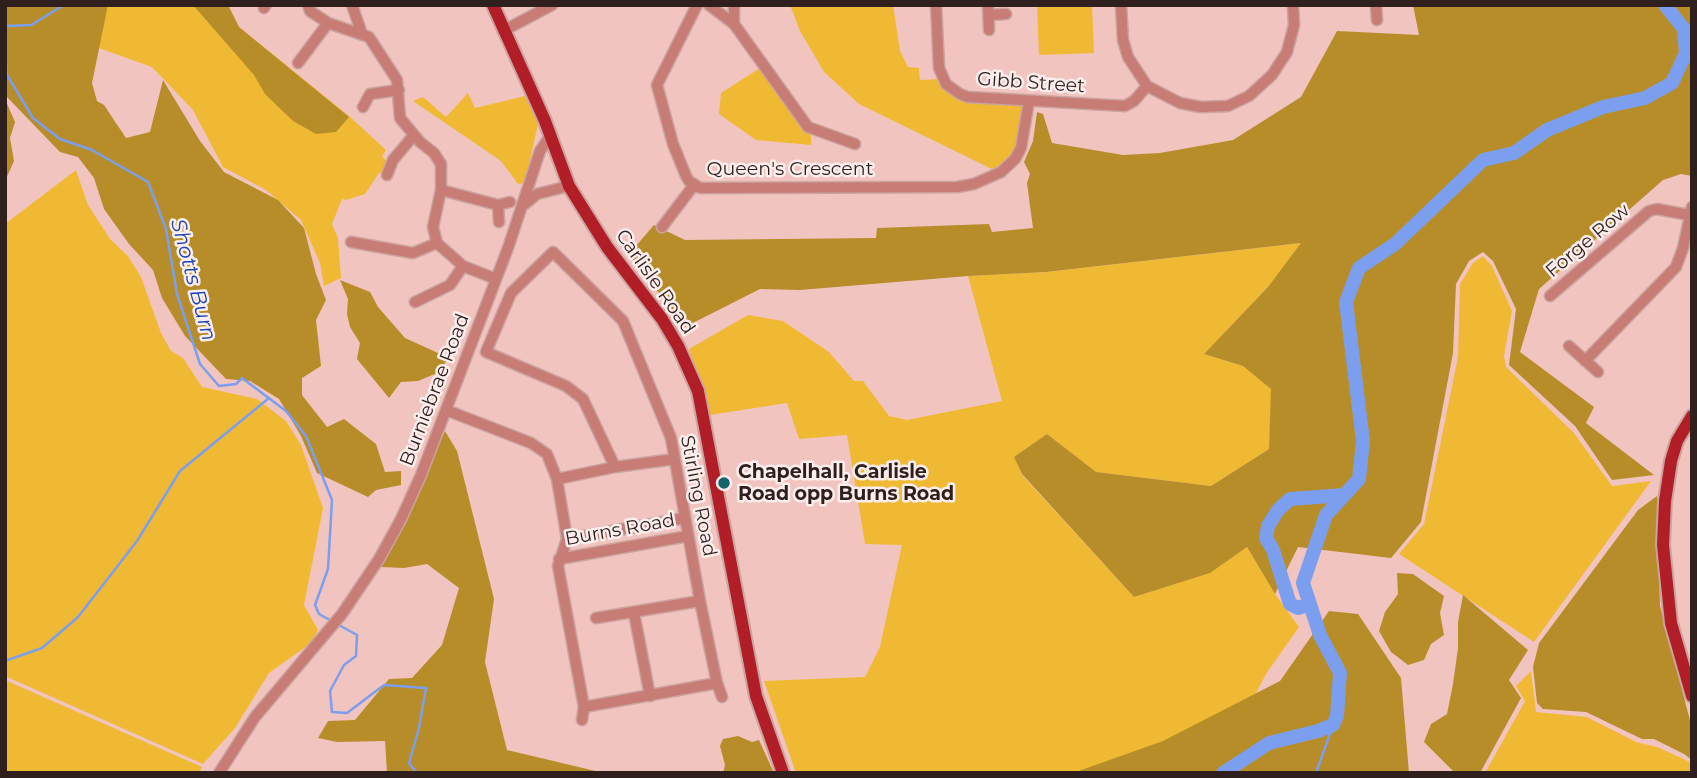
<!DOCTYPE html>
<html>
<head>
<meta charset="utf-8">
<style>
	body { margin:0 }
	#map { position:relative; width:1697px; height:778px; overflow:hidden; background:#f2c4c0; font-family:Montserrat,sans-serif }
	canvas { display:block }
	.frame { position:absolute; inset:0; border:7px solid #2f1f1d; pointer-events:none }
</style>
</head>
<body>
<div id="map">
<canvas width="1697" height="778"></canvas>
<div class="frame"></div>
</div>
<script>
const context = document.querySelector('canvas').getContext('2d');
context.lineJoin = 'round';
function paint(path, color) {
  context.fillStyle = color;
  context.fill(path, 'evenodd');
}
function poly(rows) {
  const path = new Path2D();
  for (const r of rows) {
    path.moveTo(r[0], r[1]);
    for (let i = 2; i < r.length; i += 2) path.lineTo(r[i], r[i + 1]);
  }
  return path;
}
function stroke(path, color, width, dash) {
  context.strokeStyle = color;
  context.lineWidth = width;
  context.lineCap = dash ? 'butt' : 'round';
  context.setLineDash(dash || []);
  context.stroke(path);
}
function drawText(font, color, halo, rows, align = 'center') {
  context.font = font + ' Montserrat,sans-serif';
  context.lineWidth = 5;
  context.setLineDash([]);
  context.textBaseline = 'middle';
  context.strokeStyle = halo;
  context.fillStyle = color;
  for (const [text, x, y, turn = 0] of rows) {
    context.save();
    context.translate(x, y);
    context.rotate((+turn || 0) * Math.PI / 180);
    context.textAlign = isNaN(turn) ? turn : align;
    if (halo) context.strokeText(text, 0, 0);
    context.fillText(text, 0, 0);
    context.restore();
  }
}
paint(poly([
	[72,5,228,5,239,27,349,116,386,150,382,156,387,162,384,173,379,173,365,194,346,200,342,199,332,224,338,238,341,278,324,286,320,263,301,220,266,190,223,167,193,110,152,67,76,40],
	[790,5,893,5,900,51,908,67,919,68,920,80,941,79,952,91,1026,103,1019,148,998,172,859,104,824,72,800,31],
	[1037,5,1092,5,1094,53,1039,55],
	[760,68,802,126,811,133,811,145,756,140,719,114,721,93],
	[468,93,475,108,525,96,538,124,525,183,518,184,501,161,413,101,423,97,446,117],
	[76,170,88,205,110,239,128,256,141,277,161,333,171,351,183,358,202,387,257,399,286,421,301,445,323,508,304,605,318,630,311,643,269,673,235,728,203,764,5,676,5,224],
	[1302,243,1268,287,1204,354,1243,366,1272,389,1269,449,1211,486,1095,472,1047,434,1015,457,1022,475,1134,597,1209,573,1247,547,1275,594,1299,627,1266,674,1214,773,796,773,764,681,865,677,880,647,902,545,865,544,847,435,799,439,787,403,710,415,689,349,748,315,783,321,829,352,854,381,863,381,889,416,907,420,1002,401,968,276,1047,272],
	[1483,256,1492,266,1512,311,1504,356,1506,367,1574,433,1612,486,1651,481,1534,642,1399,554,1424,524,1458,357,1460,284,1473,263],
	[1531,671,1536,712,1587,717,1636,742,1657,747,1686,760,1692,764,1692,773,1485,773,1525,701,1516,686],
	[5,680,202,767,199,773,5,773]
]), '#f0b934');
paint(poly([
	[5,5,108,5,92,83,97,101,104,105,126,138,150,132,163,80,200,141,224,172,278,200,304,228,316,274,326,300,316,320,321,366,302,378,302,395,327,427,344,419,376,444,385,472,401,471,401,485,376,490,368,497,317,473,301,436,279,399,250,381,226,379,185,336,162,298,153,270,129,244,104,209,94,178,78,157,60,152,5,95],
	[193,5,228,5,239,27,349,117,336,132,316,134,293,121,265,94,254,75],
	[1413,5,1692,5,1692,176,1681,174,1663,180,1539,289,1520,352,1594,407,1586,423,1654,475,1612,480,1575,426,1509,365,1516,309,1493,261,1483,252,1469,261,1456,284,1453,353,1421,522,1391,558,1298,547,1275,594,1247,547,1210,573,1134,597,1022,474,1014,457,1047,434,1096,472,1211,486,1269,449,1271,389,1243,366,1204,354,1268,287,1301,243,1046,272,968,276,800,290,760,289,685,327,629,254,654,225,685,240,876,238,877,228,989,224,992,232,1033,228,1027,183,1030,174,1024,162,1033,141,1037,112,1043,114,1052,143,1123,155,1160,153,1233,140,1301,97,1337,31,1419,35],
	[5,99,15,122,10,138,14,161,5,181],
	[340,280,370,292,378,307,405,338,449,358,437,373,418,381,401,382,389,398,357,359,360,343,350,327,347,314,348,299],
	[445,431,457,451,494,599,485,662,507,750,604,773,387,773,385,741,337,742,318,738,328,721,355,720,389,679,412,678,442,645,459,588,427,564,404,568,381,567],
	[1657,496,1660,606,1692,728,1692,760,1684,754,1654,739,1642,739,1586,712,1543,709,1537,703,1533,667,1539,643,1638,510],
	[1397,573,1413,574,1444,596,1440,613,1444,635,1431,644,1424,660,1408,665,1391,652,1379,631,1385,612,1398,594],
	[1463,595,1528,650,1509,680,1521,698,1480,773,1455,773,1424,742,1431,724,1447,714,1453,684,1458,648,1458,622],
	[1329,611,1358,614,1401,678,1409,773,1073,773,1163,741,1280,681],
	[738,736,752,742,759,740,774,773,723,773,725,765,720,746,723,739]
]), '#b78d2a');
stroke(poly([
	[5,26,31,25,64,5],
	[5,50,7,75,33,118,60,139,92,150,148,182,166,229,177,294,200,364,219,386,236,384,242,378,286,411,306,436,332,500,328,569,315,605,319,614,357,635,356,656,344,665,330,691,332,712,347,713,384,685,426,688,419,728,409,763,417,773],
	[5,661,42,648,78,617,137,541,180,471,269,398],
	[1316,773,1333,725]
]), '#7b9fee', 2.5);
stroke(poly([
	[1310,604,1298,608,1290,604,1273,550,1266,538,1268,526,1278,510,1290,499,1344,495],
	[1223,773,1269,743,1318,731,1333,725,1337,716,1340,673,1320,635,1303,583,1326,515,1359,479,1363,441,1346,302,1359,268,1395,244,1483,160,1514,153,1547,130,1603,107,1645,98,1672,83,1686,53,1684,29,1665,5]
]), '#7b9fee', 14);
const minor = poly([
	[308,5,310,11,328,23,369,37,397,80,400,118,420,142,434,153,441,164,441,190,433,227,437,243,463,266,496,279],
	[352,5,362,34],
	[697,5,657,85,673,144,686,176,689,181,700,188,957,187,974,184,1001,172,1015,159,1021,148,1029,101],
	[709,5,734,24],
	[734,5,734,24,808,127,855,144],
	[936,5,939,68,946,84,960,94,968,97,1125,106,1134,101,1147,86],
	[988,5,989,30],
	[1121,5,1123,40,1128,57,1147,86,1180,103,1201,107,1228,106,1249,96,1272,75,1287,52,1294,25,1293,5],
	[1376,5,1377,20],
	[264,8,266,5],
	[989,15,1006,14],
	[503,31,552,5],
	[298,63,328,23],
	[363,107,370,94,399,90],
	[387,175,393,160,414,135],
	[441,190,498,205],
	[525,204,537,194,569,186],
	[499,222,498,205,510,202],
	[662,227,694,185],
	[351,242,413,253,437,243],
	[1550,296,1649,211,1657,209,1689,215],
	[415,302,450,285,463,266],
	[1569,346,1598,372],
	[1585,361,1676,267,1683,248,1692,207],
	[446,410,531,443,547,454,557,479,567,539,558,566,584,707,582,720],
	[615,467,583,399,566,386,486,352,511,293,553,252,623,321,671,438,700,601,717,683,722,697],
	[557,479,615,467,675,459],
	[567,539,685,518],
	[559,559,688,536],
	[634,613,650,696],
	[596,618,700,601],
	[584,707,717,683],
	[219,773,255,717,342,614,379,559,401,519,421,475,508,248,540,151,550,136]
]);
const major = poly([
	[493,5,545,121,569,186,607,247,662,319,678,346,698,391,756,696,783,773],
	[1692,416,1677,441,1671,461,1665,501,1663,545,1671,623,1692,696]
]);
stroke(minor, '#cba39f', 13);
stroke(major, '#cba39f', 16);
stroke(minor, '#c87c76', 10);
stroke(major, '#b11e27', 12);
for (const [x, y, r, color] of [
	[724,483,7,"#15636b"]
]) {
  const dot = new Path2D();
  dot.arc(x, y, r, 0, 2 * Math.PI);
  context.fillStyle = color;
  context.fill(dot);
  stroke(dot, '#fceeec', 2.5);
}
drawText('19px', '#2f1f1d', '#fceeec', [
	["Gibb Street",1031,83,4],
	["Queen's Crescent",790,169],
	["Forge Row",1588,241,-40],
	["Carlisle Road",655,282,55],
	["Burniebrae Road",435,390,-69],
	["Stirling Road",698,496,79],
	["Burns Road",620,530,-10]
]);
drawText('bold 19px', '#2f1f1d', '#fceeec', [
	["Chapelhall, Carlisle",738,472],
	["Road opp Burns Road",738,494]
], 'left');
drawText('italic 21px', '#1d45b5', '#fceeec', [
	["Shotts Burn",193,280,75]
]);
</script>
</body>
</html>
